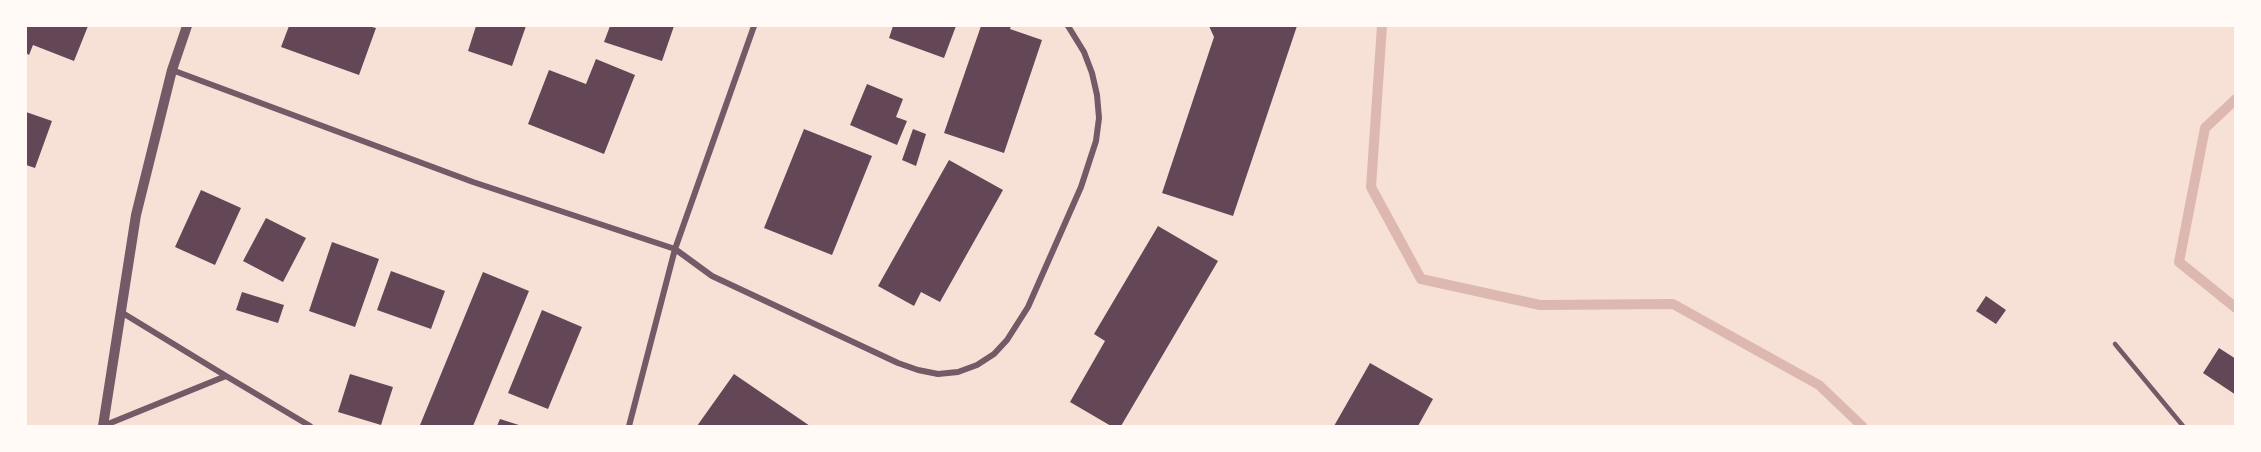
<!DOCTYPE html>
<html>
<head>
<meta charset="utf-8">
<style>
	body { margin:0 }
	#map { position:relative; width:2261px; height:452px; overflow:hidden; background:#f7e1d7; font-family:"PT Sans Narrow",sans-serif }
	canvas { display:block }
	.frame { position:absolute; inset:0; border:27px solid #fffaf5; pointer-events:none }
</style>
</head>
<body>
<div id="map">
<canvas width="2261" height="452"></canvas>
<div class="frame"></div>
</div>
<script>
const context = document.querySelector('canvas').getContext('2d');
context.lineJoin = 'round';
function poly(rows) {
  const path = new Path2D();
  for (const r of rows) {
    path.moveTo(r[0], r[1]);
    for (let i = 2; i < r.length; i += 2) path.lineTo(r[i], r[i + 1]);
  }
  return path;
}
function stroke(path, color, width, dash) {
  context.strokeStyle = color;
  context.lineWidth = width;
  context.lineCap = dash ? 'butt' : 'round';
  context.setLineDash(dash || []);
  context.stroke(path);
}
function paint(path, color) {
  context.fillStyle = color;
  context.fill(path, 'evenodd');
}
stroke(poly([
	[1382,26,1371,187,1421,279,1540,305,1673,304,1819,385,1862,426],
	[2236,99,2205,128,2179,262,2236,308]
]), '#dcb8b0', 10);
paint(poly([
	[26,26,88,26,74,61,33,45,29,55,26,53],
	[289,26,368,26,376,28,359,75,281,47],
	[476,26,526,26,512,66,468,51],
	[610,26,674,26,662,61,604,42],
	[893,26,956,26,944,58,889,38],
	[981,26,1011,26,1010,29,1042,40,1004,153,944,133],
	[1209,26,1297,26,1233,216,1162,193,1214,37],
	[596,59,635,75,604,154,528,124,549,70,586,84],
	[867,84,903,99,896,117,907,121,897,145,850,125],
	[26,112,52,121,35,168,26,165],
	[804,129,872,156,832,255,764,228],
	[913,129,926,134,916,166,902,160],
	[949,160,1003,190,940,302,921,292,914,306,878,286],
	[201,190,241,208,215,265,175,247],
	[266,218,306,238,283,282,243,261],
	[1158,226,1218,261,1121,426,1111,426,1070,402,1105,341,1094,334],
	[332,242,379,259,355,327,309,311],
	[391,271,445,291,431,329,377,310],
	[483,272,529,291,473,426,425,426,420,425],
	[242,292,284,305,278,323,236,310],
	[1986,296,2006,310,1996,324,1976,311],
	[542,310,582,327,548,409,508,393],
	[2219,348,2236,359,2236,395,2203,373],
	[1370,363,1433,399,1418,426,1334,426],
	[350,374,393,387,381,425,338,412],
	[734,374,810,426,697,426],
	[500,419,522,426,497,426]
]), '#644757');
stroke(poly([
	[2115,344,2183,426]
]), '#755966', 4.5);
stroke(poly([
	[172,70,473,182,675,249,712,276,898,363,918,370,938,374,958,372,977,365,994,354,1007,340,1028,307,1081,187,1096,141,1099,118,1097,95,1092,73,1084,52,1068,26],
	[121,312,226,376],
	[103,426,226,376,310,426],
	[629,426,675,249,754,26]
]), '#755966', 6);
stroke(poly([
	[103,426,136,215,172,70,187,26]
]), '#755966', 10);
</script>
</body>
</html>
